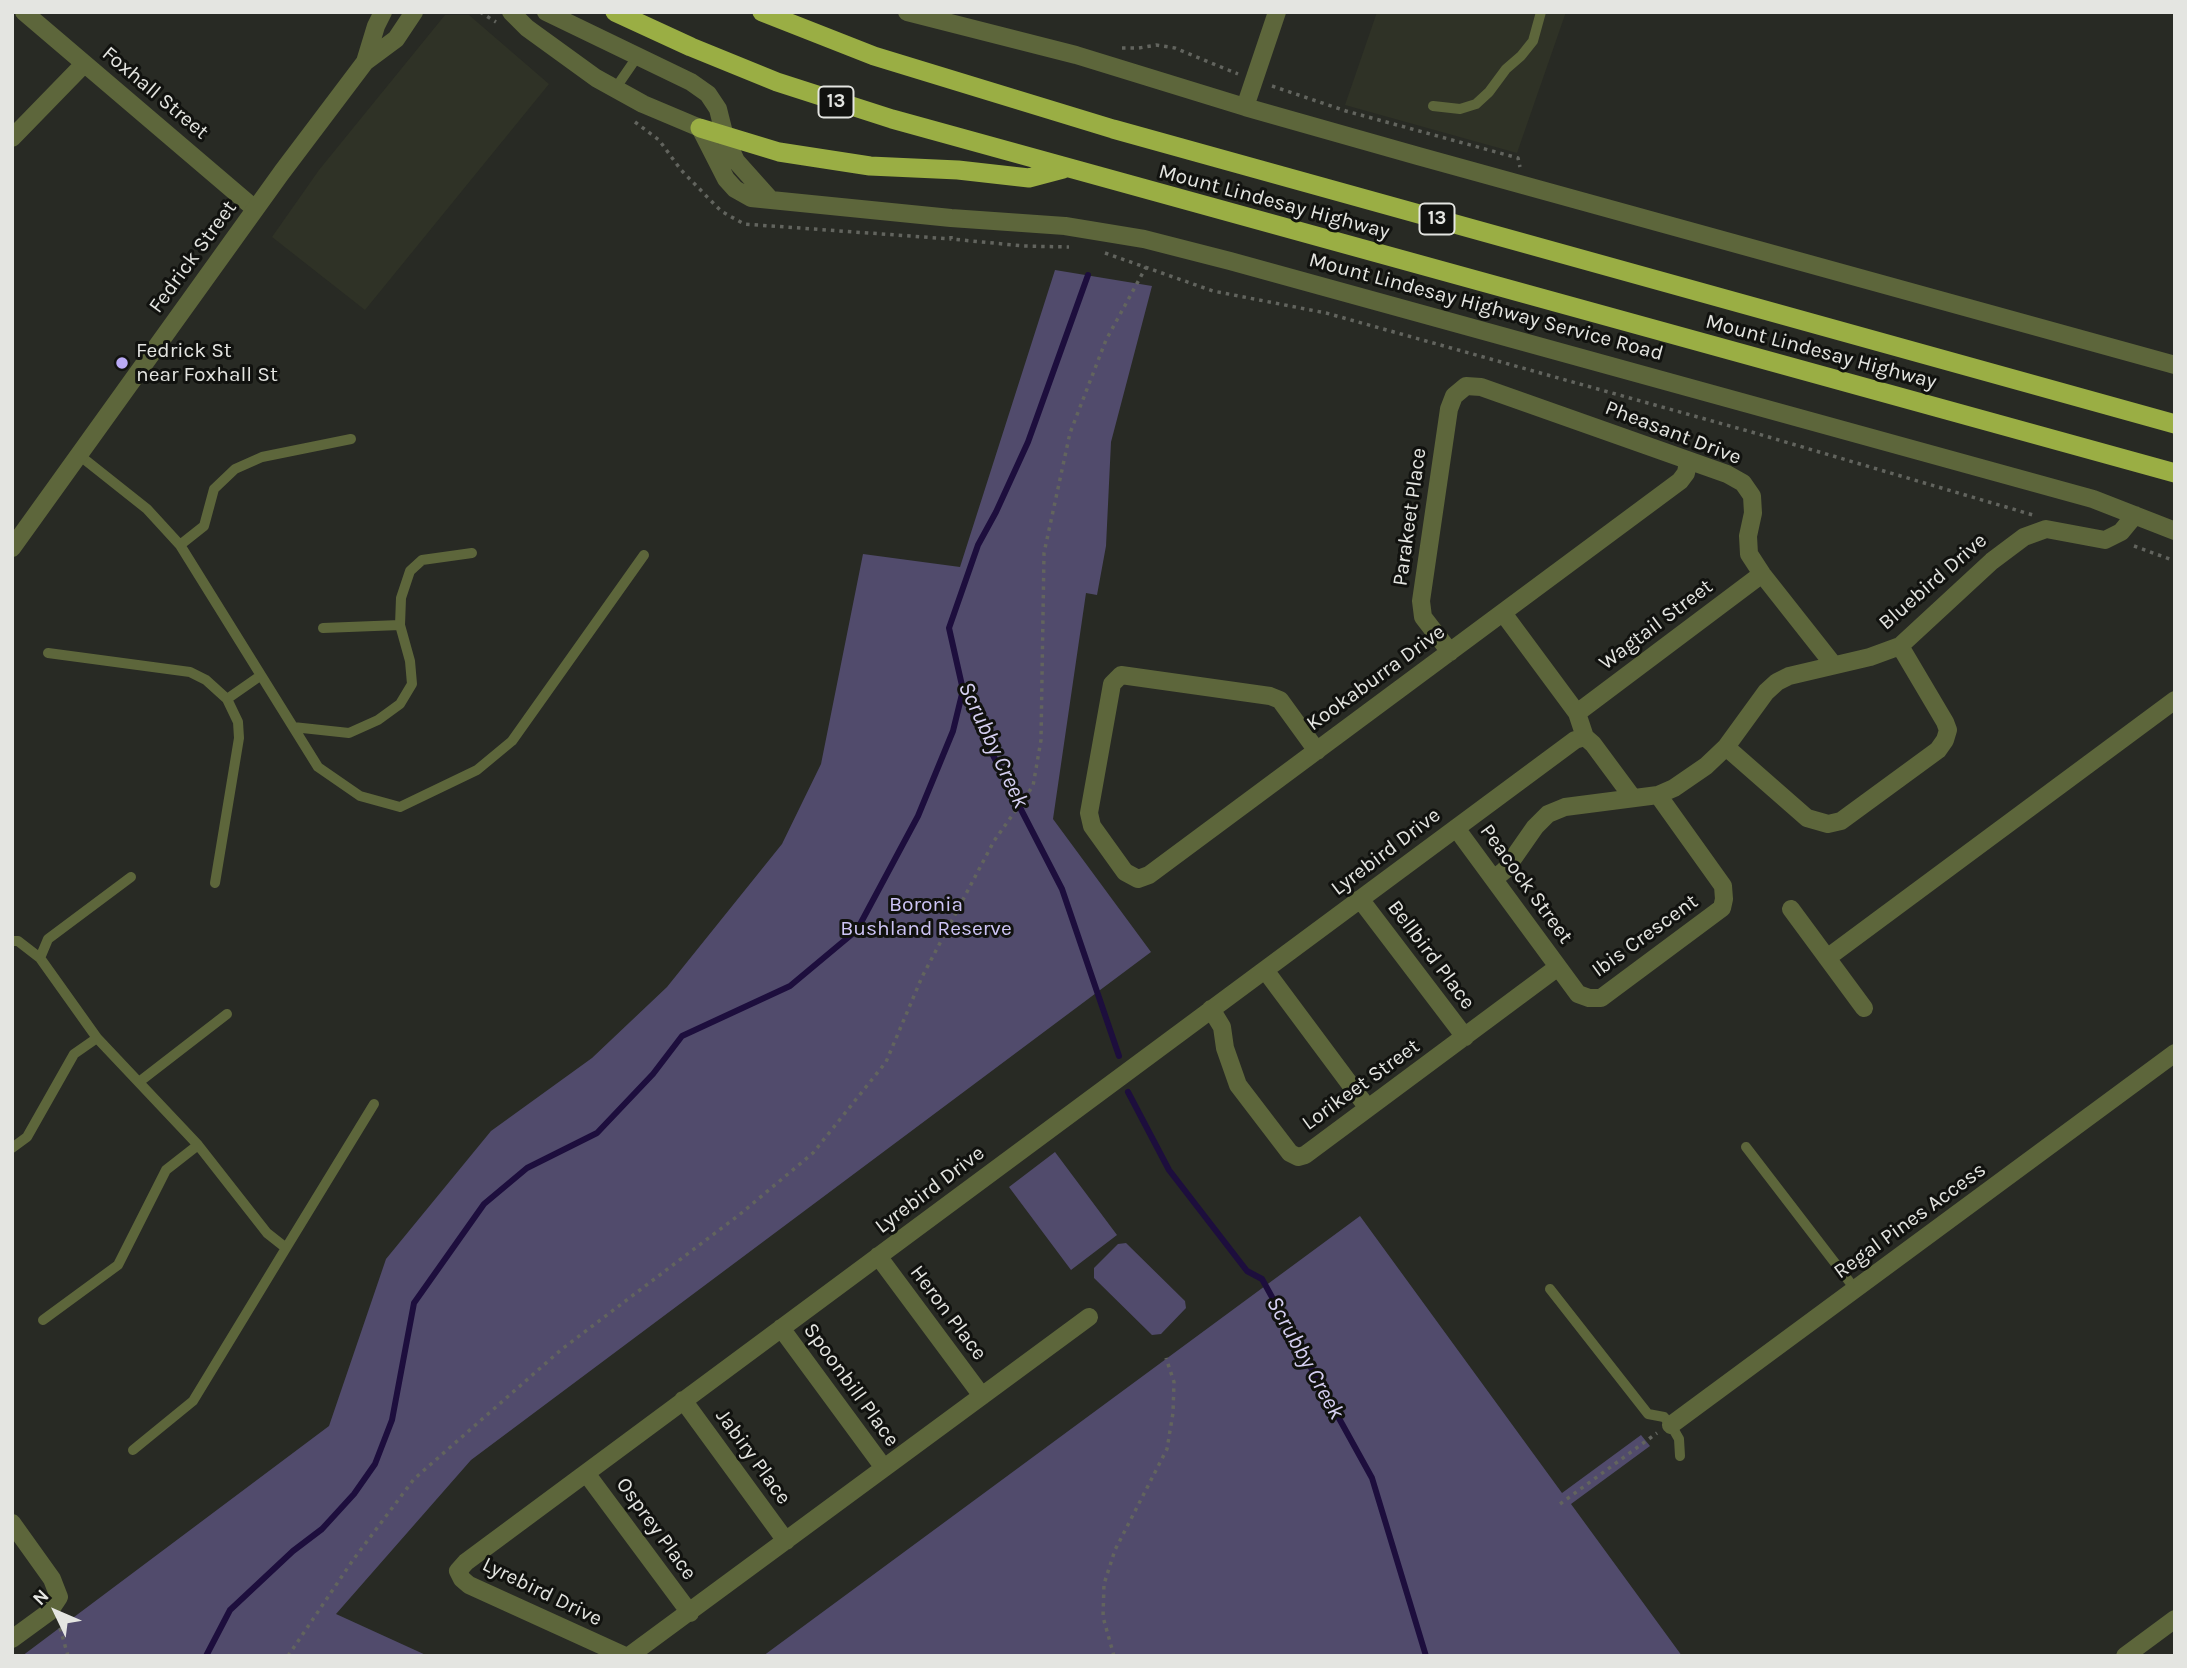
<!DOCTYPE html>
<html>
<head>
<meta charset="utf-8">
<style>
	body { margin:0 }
	#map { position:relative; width:2187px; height:1668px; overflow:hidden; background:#282a24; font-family:Karla,sans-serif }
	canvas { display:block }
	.frame { position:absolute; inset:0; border:14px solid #e4e5e1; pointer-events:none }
	.north { position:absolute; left:21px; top:1577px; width:70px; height:70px; -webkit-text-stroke:5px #11120f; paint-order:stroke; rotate:314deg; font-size:19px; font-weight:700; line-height:28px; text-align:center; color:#e4e5e1 }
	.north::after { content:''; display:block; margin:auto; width:24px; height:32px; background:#e4e5e1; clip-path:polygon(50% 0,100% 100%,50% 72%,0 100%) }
</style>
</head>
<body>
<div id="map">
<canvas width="2187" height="1668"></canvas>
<div class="frame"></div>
<div class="north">N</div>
</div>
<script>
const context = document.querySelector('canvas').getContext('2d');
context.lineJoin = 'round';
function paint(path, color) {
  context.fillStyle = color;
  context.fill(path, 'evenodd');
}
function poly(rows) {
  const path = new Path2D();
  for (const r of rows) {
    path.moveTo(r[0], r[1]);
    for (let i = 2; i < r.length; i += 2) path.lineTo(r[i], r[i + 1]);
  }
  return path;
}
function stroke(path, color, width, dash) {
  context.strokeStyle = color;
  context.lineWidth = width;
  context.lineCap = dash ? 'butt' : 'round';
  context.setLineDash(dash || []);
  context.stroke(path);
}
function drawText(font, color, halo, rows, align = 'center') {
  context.font = font + ' Karla,sans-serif';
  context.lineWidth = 6;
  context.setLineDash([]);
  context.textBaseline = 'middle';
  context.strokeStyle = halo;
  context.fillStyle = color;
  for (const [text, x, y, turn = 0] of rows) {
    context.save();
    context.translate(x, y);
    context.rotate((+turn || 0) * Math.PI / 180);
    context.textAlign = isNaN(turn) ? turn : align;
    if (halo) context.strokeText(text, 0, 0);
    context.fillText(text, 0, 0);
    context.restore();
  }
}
paint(poly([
	[1377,12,1566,12,1517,153,1345,105],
	[445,15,469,15,549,84,365,310,272,237,319,170]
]), '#2f3226');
paint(poly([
	[1055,270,1152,286,1111,442,1106,546,1097,595,1086,593,1053,819,1151,952,471,1460,336,1614,428,1656,22,1656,329,1426,386,1259,491,1131,592,1058,667,987,782,844,821,764,863,554,960,567],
	[1055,1152,1117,1235,1071,1270,1009,1187],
	[1360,1216,1562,1493,1641,1435,1650,1446,1571,1504,1682,1656,763,1656],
	[1126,1243,1185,1301,1186,1308,1161,1334,1152,1335,1094,1278,1094,1268,1118,1244]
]), '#514b6c');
stroke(poly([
	[1088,275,1028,442,996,512,978,545,949,628,963,690,980,730,1062,889,1119,1056],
	[1128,1092,1169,1170,1247,1271,1262,1279,1372,1478,1426,1656],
	[206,1656,230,1610,293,1551,322,1529,354,1494,375,1464,392,1420,414,1303,484,1204,527,1168,597,1133,653,1074,682,1036,790,986,857,930,918,816,953,731,963,690]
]), '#1d0e3d', 6);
stroke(poly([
	[480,12,496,22],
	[1122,48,1139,48,1156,45,1175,48,1238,74],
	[1272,86,1346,111,1518,158,1520,167],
	[635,122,659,140,681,170,721,211,744,224,951,239],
	[951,236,951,239,1024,246,1069,247],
	[1105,253,1213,291,1326,313,1755,433,2033,515],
	[2134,546,2175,561],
	[1560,1504,1657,1433],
	[60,1628,68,1656],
	[288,1656,353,1560,414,1479,562,1349,739,1215,813,1153,886,1062,922,977,994,841,1033,786,1041,740,1044,553,1070,433,1106,340,1146,267],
	[1114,1656,1103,1617,1104,1584,1115,1550,1167,1449,1173,1413,1174,1382,1166,1358]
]), '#62645e', 3.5, [3.5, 5]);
stroke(poly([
	[615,89,637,57],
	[1433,106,1460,109,1476,104,1489,92,1506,69,1521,56,1533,41,1541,12],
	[79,455,147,509,180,545,318,767,360,796,400,807,477,770,512,741,644,555],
	[180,545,204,526,214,489,235,469,262,457,351,439],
	[323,628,400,625],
	[48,653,190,672,206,680,227,699,238,722,239,738,215,883],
	[227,699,260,676],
	[293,727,349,733,378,720,400,704,412,684,410,661,400,625,401,598,410,571,422,560,472,553],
	[12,941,18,941,40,958,97,1038,198,1145,267,1233,286,1248,374,1104],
	[40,958,48,939,131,877],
	[139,1082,227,1014],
	[1746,1147,1855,1289],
	[12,1148,27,1137,74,1054,97,1038],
	[1550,1289,1648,1414,1664,1417,1671,1425,1679,1439,1680,1456],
	[43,1320,118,1265,166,1170,198,1145],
	[133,1450,193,1401,286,1248]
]), '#5d663b', 10);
stroke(poly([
	[24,12,255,209],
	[511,12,527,28,596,78,643,104,700,128,726,179,735,189,751,198,951,218,1065,226,1144,239,1230,261,2093,499,2175,531],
	[546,12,691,82,708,94,718,109,725,137,736,161,770,199],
	[907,12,1076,55,1245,107,1418,156,2175,365],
	[1245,107,1277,12],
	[12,138,84,64],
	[1503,613,1577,713,1585,737,1593,744,1633,798],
	[1450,652,1423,617,1421,601,1449,409,1454,396,1466,386,1481,387,1727,474,1743,483,1752,496,1753,513,1748,536,1749,554,1762,574,1833,664],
	[1577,713,1762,574],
	[1726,747,1807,818,1828,824,1841,821,1938,750,1945,740,1948,730,1945,722,1900,646],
	[1317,751,1280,700,1270,696,1121,675,1112,684,1089,813,1092,826,1125,872,1138,879,1149,875,1680,481,1686,473,1688,461],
	[1456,828,1578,994,1589,998,1601,998,1722,908,1724,899,1723,886,1658,795],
	[1494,879,1505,870,1535,827,1548,814,1565,807,1658,795,1674,788,1706,766,1726,747,1766,692,1777,682,1789,676,1870,657,1900,646,1992,561,2024,537,2046,529,2105,540,2121,532,2135,515],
	[1360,899,1465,1037],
	[1791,909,1864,1008],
	[1827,958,2175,700],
	[1265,970,1367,1107],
	[1211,1009,1222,1027,1225,1048,1238,1085,1290,1153,1298,1157,1305,1155,1558,967],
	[878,1256,982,1396],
	[781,1328,884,1468],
	[683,1400,786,1541],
	[1671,1425,2175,1053],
	[586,1473,690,1613],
	[12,1523,52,1579,59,1597,49,1612,12,1639],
	[625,1656,469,1585,462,1579,458,1571,466,1562,1575,740,1585,737],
	[629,1656,1089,1317],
	[2125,1656,2175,1619]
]), '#5d663b', 18);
stroke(poly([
	[365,62,376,26,383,12],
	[12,548,282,172,365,62,396,39,414,12]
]), '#5d663b', 18);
stroke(poly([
	[615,12,691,47,777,82,892,119,2175,473],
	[762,12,874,56,1113,129,2175,424],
	[700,128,779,152,870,166,958,170,1029,178,1063,169]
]), '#9aae44', 19);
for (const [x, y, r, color] of [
	[122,363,7,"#baaaf6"]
]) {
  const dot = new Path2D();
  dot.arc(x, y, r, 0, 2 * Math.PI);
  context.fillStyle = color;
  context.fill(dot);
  stroke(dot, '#11120f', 2.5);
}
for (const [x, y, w] of [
	[836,102,35],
	[1437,219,35]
]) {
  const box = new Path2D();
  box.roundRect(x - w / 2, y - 15.5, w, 31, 5);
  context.fillStyle = '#11120f';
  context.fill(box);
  stroke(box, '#e4e5e1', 2);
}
drawText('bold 19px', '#e4e5e1', null, [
	["13",836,102],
	["13",1437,219]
]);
drawText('21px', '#e4e5e1', '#11120f', [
	["Foxhall Street",155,93,40],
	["Mount Lindesay Highway",1274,202,15],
	["Fedrick Street",193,257,-54],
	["Mount Lindesay Highway Service Road",1486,307,15],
	["Mount Lindesay Highway",1821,352,15],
	["Pheasant Drive",1673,433,21],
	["Parakeet Place",1410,517,-82],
	["Bluebird Drive",1933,582,-41],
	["Wagtail Street",1656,625,-37],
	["Kookaburra Drive",1376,678,-36],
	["Lyrebird Drive",1386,852,-37],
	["Peacock Street",1526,884,54],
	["Ibis Crescent",1645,936,-36],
	["Bellbird Place",1431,955,53],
	["Lorikeet Street",1361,1085,-36],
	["Lyrebird Drive",930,1190,-37],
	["Regal Pines Access",1910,1221,-36],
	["Heron Place",948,1313,53],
	["Spoonbill Place",851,1385,54],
	["Jabiry Place",753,1457,54],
	["Osprey Place",656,1529,54],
	["Lyrebird Drive",542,1592,26]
]);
drawText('21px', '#e4e5e1', '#11120f', [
	["Fedrick St",136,351],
	["near Foxhall St",136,375]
], 'left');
drawText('21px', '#cec5f6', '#11120f', [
	["Boronia",926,905],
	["Bushland Reserve",926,929]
]);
drawText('italic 23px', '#d6d0f2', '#11120f', [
	["Scrubby Creek",993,745,65],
	["Scrubby Creek",1305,1358,61]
]);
</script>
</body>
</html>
